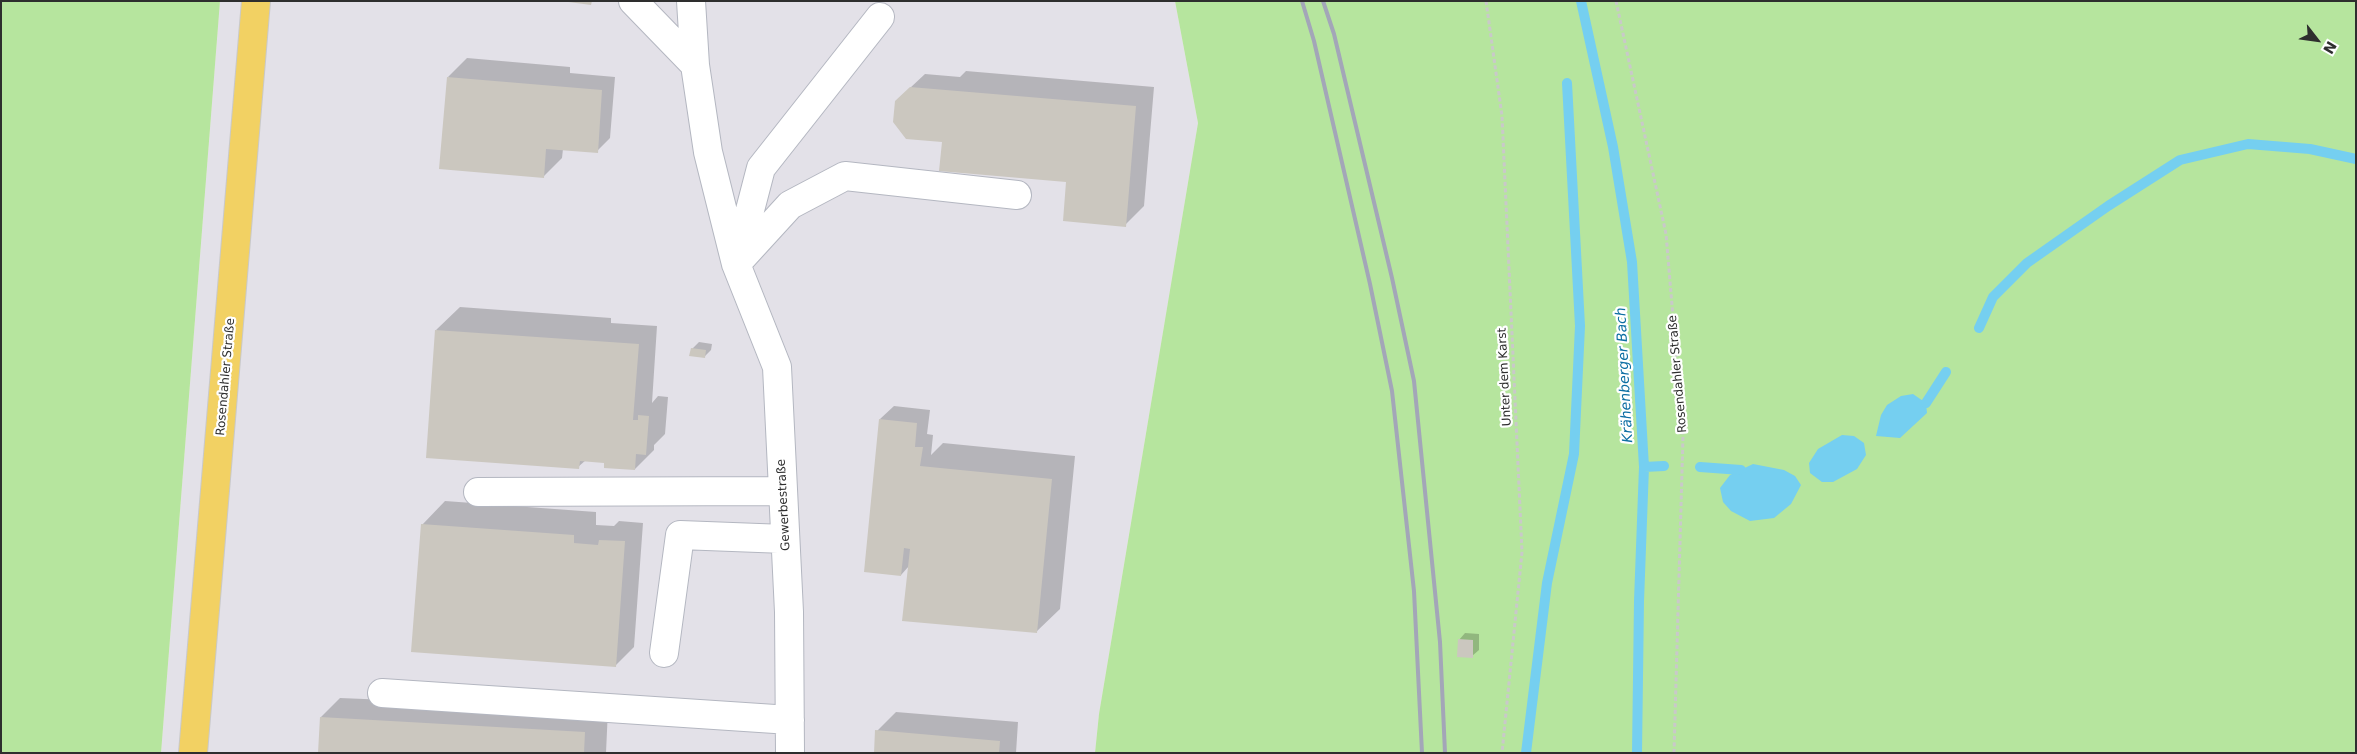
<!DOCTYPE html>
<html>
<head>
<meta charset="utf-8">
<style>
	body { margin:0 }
	#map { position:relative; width:2357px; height:754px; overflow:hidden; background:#efe9e1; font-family:"DejaVu Sans",sans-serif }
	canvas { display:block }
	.frame { position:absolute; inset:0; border:2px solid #2e2e2e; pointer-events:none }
	.north { position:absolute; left:2292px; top:15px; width:50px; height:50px; -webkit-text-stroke:4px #fff; paint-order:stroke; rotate:120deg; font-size:14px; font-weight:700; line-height:20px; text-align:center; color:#2e2e2e }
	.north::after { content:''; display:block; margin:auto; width:18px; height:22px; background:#2e2e2e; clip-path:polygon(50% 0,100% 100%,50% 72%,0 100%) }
</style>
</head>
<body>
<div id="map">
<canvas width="2357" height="754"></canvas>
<div class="frame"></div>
<div class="north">N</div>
</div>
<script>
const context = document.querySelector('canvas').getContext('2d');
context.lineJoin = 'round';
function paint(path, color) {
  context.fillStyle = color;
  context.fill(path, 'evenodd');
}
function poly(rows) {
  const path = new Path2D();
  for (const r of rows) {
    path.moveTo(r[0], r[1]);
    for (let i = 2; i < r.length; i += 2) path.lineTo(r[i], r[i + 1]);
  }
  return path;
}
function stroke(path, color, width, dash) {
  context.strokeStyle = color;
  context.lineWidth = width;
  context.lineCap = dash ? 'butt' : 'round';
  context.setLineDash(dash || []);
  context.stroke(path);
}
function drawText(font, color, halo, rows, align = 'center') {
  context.font = font + ' "DejaVu Sans",sans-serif';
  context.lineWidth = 4.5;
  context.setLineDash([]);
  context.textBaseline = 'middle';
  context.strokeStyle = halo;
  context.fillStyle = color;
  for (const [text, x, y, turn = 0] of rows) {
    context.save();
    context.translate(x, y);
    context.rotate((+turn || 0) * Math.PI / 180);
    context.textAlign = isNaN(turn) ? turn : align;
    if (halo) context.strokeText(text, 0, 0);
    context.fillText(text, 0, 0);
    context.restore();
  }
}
paint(poly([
	[220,1,1175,1,1198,123,1099,714,1095,753,161,753]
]), '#e3e1e8');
paint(poly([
	[1,1,220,1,161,753,1,753],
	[1175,1,2356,1,2356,753,1095,753,1099,714,1198,123]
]), '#b6e59e');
paint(poly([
	[1913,394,1926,403,1927,413,1900,438,1876,436,1881,415,1887,405,1901,396],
	[1842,435,1854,436,1864,443,1866,455,1857,469,1833,482,1822,482,1810,473,1809,463,1818,449],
	[1753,464,1784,470,1795,476,1801,485,1791,504,1774,518,1750,521,1731,511,1723,502,1720,488,1730,475]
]), '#75cff0');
paint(poly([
	[467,58,570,67,570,73,615,77,610,138,597,151,563,149,562,158,543,177,448,77],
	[966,71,1154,87,1144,206,1125,225,1068,181,943,141,910,88,925,74,960,77],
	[460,307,611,318,611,323,657,326,652,403,658,396,668,397,665,434,654,445,654,450,635,469,606,462,586,460,578,467,436,330],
	[699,342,712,344,711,350,704,357,692,349],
	[894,406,930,410,927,434,933,435,931,455,943,443,1075,456,1060,609,1036,632,909,566,901,575,880,419],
	[445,501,596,512,596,525,614,526,619,521,643,523,634,647,615,666,422,525],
	[1465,633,1479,634,1479,650,1472,656,1459,640],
	[340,698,608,709,606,753,319,753,321,717],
	[896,712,1018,722,1016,753,875,753,877,731]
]), '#0003');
stroke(poly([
	[1581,1,1613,147,1632,262,1644,467,1639,601,1637,753],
	[1979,328,1993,297,2027,263,2108,206,2180,160,2248,144,2310,149,2356,159],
	[1926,403,1946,372],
	[1644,467,1664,466],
	[1700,467,1741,470],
	[1526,753,1547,583,1574,454,1580,326,1567,83]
]), '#75cff0', 10);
paint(poly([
	[561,1,592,1,591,5],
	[447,77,602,90,598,153,546,149,544,178,439,169],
	[910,87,1136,106,1126,227,1063,221,1066,182,939,171,942,142,906,139,893,122,895,101],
	[435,330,639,344,633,420,638,420,638,415,649,416,646,455,636,454,635,470,604,468,604,463,580,461,579,469,426,458],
	[691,348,706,350,705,358,689,356],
	[879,419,917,423,915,447,923,447,920,466,1052,479,1037,633,902,621,910,549,904,548,901,576,864,572],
	[421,524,574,535,574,543,598,545,599,540,625,541,616,667,411,652],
	[1458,639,1473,640,1473,658,1457,657],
	[320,717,585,732,584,753,318,753],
	[875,730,1000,741,999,753,874,753]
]), '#cbc7bf');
const minor = poly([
	[633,1,695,65],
	[691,1,695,65,708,152,736,264,777,367,789,612,790,753],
	[737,260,761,168,880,17],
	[736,264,790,205,845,176,1017,195],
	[478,492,783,491],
	[664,653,680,535,785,539],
	[382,693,790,720]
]);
const major = poly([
	[193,753,256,1]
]);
stroke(minor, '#b4b7c1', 30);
stroke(major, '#c9c9c9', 30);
stroke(poly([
	[1486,1,1502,116,1522,552,1502,753],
	[1616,1,1666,234,1683,436,1674,753]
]), '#c9c9c9', 3, [4, 2.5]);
stroke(minor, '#fff', 28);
stroke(major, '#f2d163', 28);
stroke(poly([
	[1302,1,1314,41,1370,284,1392,391,1414,591,1422,753],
	[1323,1,1334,34,1392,278,1414,381,1440,642,1445,753]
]), '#a3a6b8', 4);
drawText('12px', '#2e2e2e', '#fff', [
	["Rosendahler Straße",1678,374,-95],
	["Rosendahler Straße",226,377,-85],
	["Unter dem Karst",1505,377,-93],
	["Gewerbestraße",784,505,-93]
]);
drawText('italic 14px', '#0d6fa3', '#fff', [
	["Krähenberger Bach",1625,375,-93]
]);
</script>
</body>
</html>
